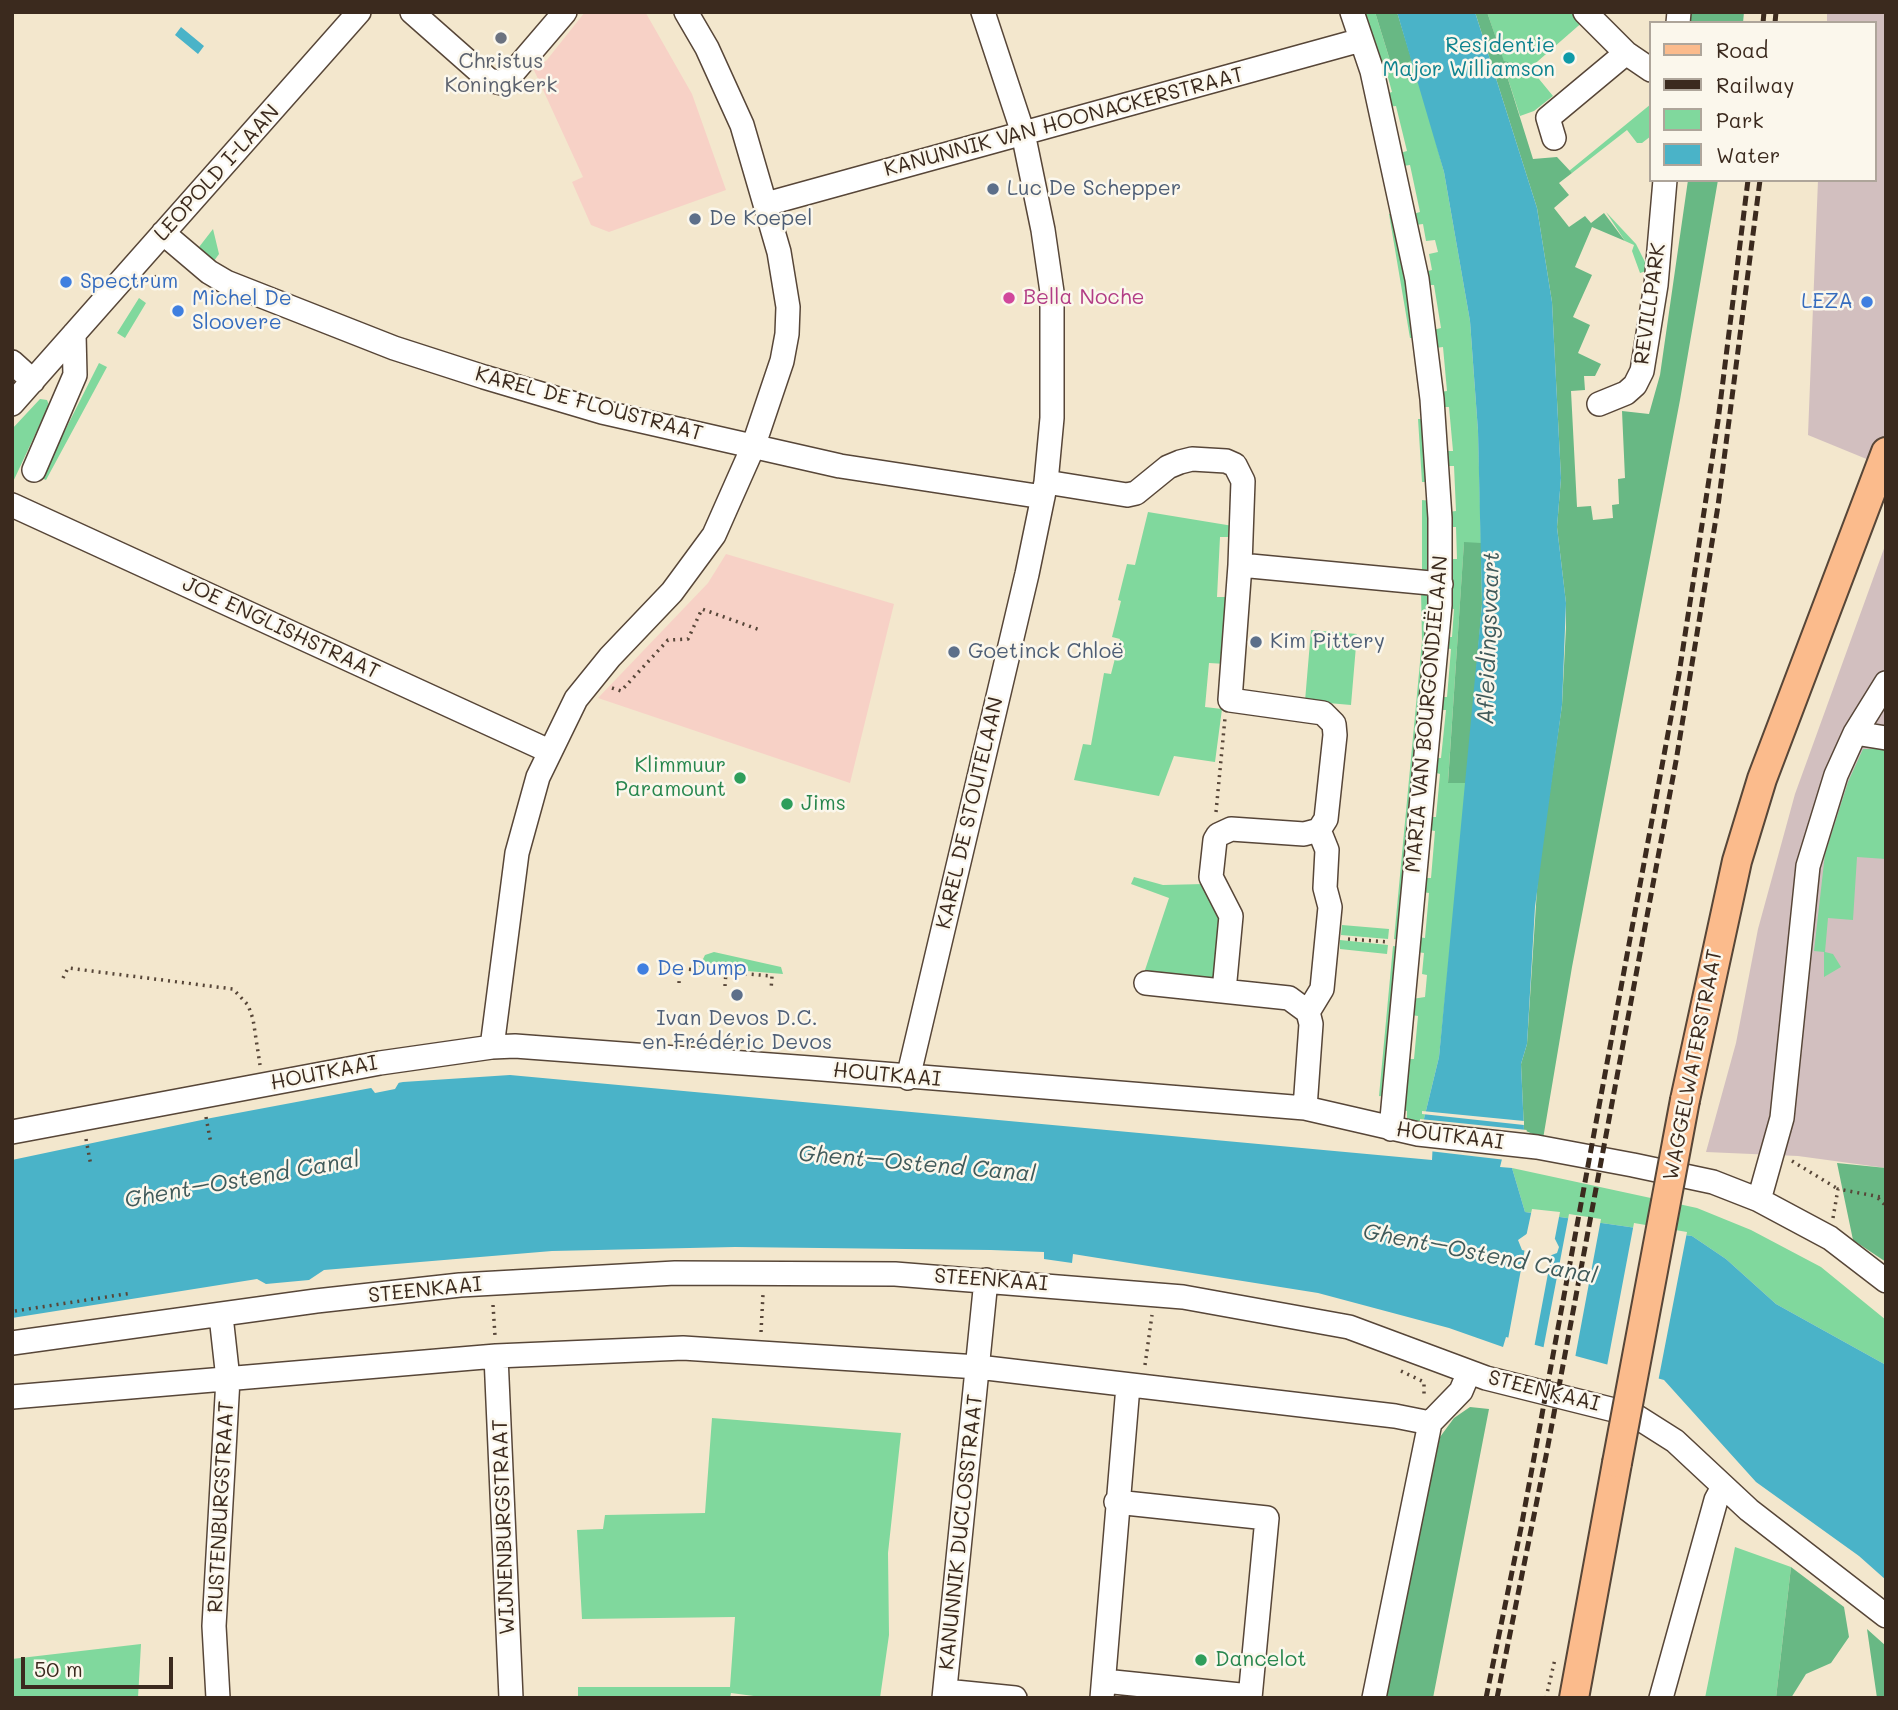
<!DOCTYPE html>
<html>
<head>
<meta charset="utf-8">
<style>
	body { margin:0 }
	#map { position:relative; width:1898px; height:1710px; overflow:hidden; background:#f3e7cd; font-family:Mali,sans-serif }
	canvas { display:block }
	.frame { position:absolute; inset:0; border:14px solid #3b2a1e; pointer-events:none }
	.legend { position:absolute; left:1649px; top:21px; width:228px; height:161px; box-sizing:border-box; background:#fbf7ec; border:2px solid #aea59a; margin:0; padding:9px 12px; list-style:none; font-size:21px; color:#3b2a1e }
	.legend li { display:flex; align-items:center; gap:14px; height:35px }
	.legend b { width:35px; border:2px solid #aea59a }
	.scale { position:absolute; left:21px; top:1657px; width:152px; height:32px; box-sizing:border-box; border:4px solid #3b2a1e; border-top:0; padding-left:9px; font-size:21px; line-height:24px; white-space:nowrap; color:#3b2a1e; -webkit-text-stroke:5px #fbf7ec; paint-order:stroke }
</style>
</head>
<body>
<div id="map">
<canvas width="1898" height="1710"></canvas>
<div class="frame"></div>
<ul class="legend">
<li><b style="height:9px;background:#fbbb8c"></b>Road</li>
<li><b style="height:9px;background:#3b2a1e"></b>Railway</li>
<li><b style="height:19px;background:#80d89d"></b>Park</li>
<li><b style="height:19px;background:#4ab3c8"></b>Water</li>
</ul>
<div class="scale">50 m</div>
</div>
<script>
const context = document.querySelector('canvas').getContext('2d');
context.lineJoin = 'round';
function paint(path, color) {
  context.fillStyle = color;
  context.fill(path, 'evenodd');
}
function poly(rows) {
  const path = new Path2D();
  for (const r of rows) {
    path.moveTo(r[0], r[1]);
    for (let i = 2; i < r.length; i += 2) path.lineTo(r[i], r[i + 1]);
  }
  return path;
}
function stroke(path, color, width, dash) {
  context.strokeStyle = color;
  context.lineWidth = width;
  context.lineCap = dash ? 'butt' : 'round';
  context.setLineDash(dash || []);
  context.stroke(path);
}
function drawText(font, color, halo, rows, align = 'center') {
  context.font = font + ' Mali,sans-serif';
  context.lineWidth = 5;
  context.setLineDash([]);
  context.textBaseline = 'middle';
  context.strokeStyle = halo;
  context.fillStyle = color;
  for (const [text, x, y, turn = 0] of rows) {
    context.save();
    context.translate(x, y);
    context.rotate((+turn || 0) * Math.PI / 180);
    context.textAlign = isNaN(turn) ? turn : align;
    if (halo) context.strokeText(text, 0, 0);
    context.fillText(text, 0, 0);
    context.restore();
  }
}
paint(poly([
	[585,12,645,12,647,15,692,94,726,190,609,232,591,225,572,182,583,177,533,68,546,61],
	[726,554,894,604,850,783,598,698,708,583]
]), '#f7d1c6');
paint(poly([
	[1827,12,1886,12,1886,467,1808,435,1818,180,1875,180,1875,23,1827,23],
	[1886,543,1886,1168,1798,1156,1706,1152,1736,1043,1758,929,1795,794]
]), '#d2bfbf');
paint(poly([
	[1360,12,1375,12,1392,67,1412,61,1432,128,1444,172,1470,321,1478,431,1481,543,1464,543,1448,782,1467,783,1439,1057,1423,1123,1407,1119,1407,1111,1402,1110,1407,1059,1414,1059,1418,1016,1411,1015,1412,999,1425,997,1427,975,1422,974,1424,953,1417,952,1418,937,1425,938,1429,893,1422,892,1423,878,1431,878,1435,831,1428,830,1429,817,1436,817,1440,774,1433,772,1434,758,1441,758,1446,710,1438,710,1440,697,1447,697,1451,649,1444,648,1445,637,1452,637,1454,609,1447,608,1449,559,1457,559,1456,527,1449,527,1448,512,1456,511,1454,466,1445,466,1444,451,1453,451,1449,407,1442,407,1440,392,1447,391,1443,347,1435,348,1433,330,1441,328,1434,285,1427,285,1424,272,1432,270,1429,254,1438,252,1435,240,1426,241,1423,224,1415,225,1413,214,1420,212,1410,165,1403,166,1400,153,1407,151,1396,106,1388,107,1385,94,1392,92,1386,70,1379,71],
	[1487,12,1573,12,1585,20,1530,68,1553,96,1534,111,1520,116,1507,76,1509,63,1504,62],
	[1651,104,1651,136,1642,143,1637,143,1627,130,1572,173,1569,171],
	[1606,212,1636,244,1649,270,1640,273,1632,251,1634,245,1625,241],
	[1395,213,1417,338,1410,338,1389,214],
	[213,229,219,254,214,261,209,261,196,251],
	[139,298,146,303,125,338,117,333],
	[99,363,107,367,46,480,41,478],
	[40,399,47,400,49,405,12,484,12,429],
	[1418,419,1426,419,1430,482,1422,482],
	[1422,500,1431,501,1431,569,1422,573],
	[1148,512,1233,526,1235,537,1220,537,1217,597,1233,597,1226,664,1209,663,1205,707,1222,709,1215,762,1174,756,1159,796,1074,780,1083,744,1091,745,1104,673,1111,674,1120,639,1112,637,1121,601,1118,600,1127,564,1135,565],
	[1421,591,1430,596,1400,940,1394,939,1422,641],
	[1311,630,1357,634,1351,705,1305,701],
	[1863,749,1886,749,1886,859,1857,857,1853,920,1828,918,1825,952,1833,954,1841,967,1824,977,1824,952,1814,951,1825,854,1848,782],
	[1134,877,1163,885,1204,884,1221,915,1214,976,1211,979,1144,973,1169,898,1131,884],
	[1342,925,1389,929,1388,939,1341,935],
	[1340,940,1388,945,1387,954,1340,949],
	[1393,946,1400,947,1386,1097,1379,1096],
	[714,952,781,967,783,974,699,967,705,955],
	[1512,1168,1697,1208,1751,1230,1821,1267,1886,1320,1886,1365,1776,1304,1726,1259,1692,1236,1525,1212],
	[712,1418,901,1433,888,1553,889,1635,880,1698,769,1698,731,1693,730,1698,578,1698,578,1687,730,1687,735,1617,582,1619,577,1530,603,1529,605,1515,705,1513],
	[1735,1547,1791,1567,1776,1698,1705,1698],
	[141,1644,138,1698,12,1698,12,1659]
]), '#80d89d');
paint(poly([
	[1375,12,1397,12,1412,61,1392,67],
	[1475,12,1487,12,1504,61,1515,64,1507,76,1533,159,1557,157,1572,173,1559,183,1569,195,1554,208,1569,227,1585,216,1591,223,1604,213,1625,241,1592,227,1575,267,1592,275,1573,317,1590,325,1578,353,1601,364,1595,376,1584,376,1585,390,1571,391,1577,507,1591,506,1593,520,1613,518,1612,505,1619,504,1618,479,1625,478,1622,411,1649,414,1660,375,1688,180,1718,180,1680,400,1572,967,1543,1139,1524,1130,1521,1064,1527,1044,1538,874,1562,705,1566,627,1566,603,1557,527,1561,478,1552,302,1537,208],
	[1691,12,1744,12,1743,23,1691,23],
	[1464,542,1481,543,1482,604,1467,783,1448,783],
	[1837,1163,1886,1168,1886,1262,1853,1240],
	[1470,1407,1489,1409,1433,1698,1384,1698,1440,1437,1454,1418],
	[1791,1567,1844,1607,1849,1637,1831,1663,1806,1674,1791,1698,1776,1698],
	[1867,1629,1886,1646,1886,1698,1877,1698]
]), '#68b884');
paint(poly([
	[1397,12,1475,12,1537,208,1552,302,1561,478,1557,527,1566,603,1562,705,1535,907,1527,1044,1521,1064,1524,1130,1503,1155,1500,1167,1512,1168,1525,1212,1692,1236,1726,1259,1776,1304,1886,1365,1886,1580,1859,1556,1756,1482,1664,1380,1506,1337,1503,1347,1449,1328,1318,1293,1073,1254,1072,1263,1044,1259,1044,1252,991,1250,735,1247,552,1251,324,1270,309,1280,266,1284,257,1279,12,1318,12,1160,211,1118,403,1082,510,1075,1432,1160,1433,1140,1423,1123,1439,1057,1482,604,1478,431,1470,321,1444,172],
	[1528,1233,1555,1239,1559,1247,1557,1253,1549,1256,1522,1250,1518,1240],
	[181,27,204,46,198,54,175,35]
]), '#4ab3c8');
paint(poly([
	[401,1079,395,1089,375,1093,369,1085],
	[1422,1111,1524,1121,1524,1125,1422,1114],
	[1420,1119,1527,1130,1506,1160,1429,1151,1429,1141,1420,1124],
	[1532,1209,1560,1212,1554,1243,1526,1237],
	[1569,1214,1601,1219,1575,1358,1543,1350],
	[1634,1223,1687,1232,1658,1382,1607,1366],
	[1525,1248,1552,1252,1534,1348,1508,1341,1506,1350]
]), '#f3e7cd');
const minor = poly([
	[412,12,489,80,501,83,511,75,565,12],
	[1352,12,1372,71,1417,279,1432,399,1440,518,1440,605,1391,1129],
	[1585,12,1626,53,1651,70],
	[1678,23,1679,12],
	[1554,138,1548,118,1626,53],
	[766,204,1361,40],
	[163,233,209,272,226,282,394,348,484,377,602,412,840,466,1043,497],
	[12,362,33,381],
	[12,404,359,12],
	[1599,404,1626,393,1635,385,1642,371,1656,285,1665,180],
	[34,470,75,375,74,334],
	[1046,482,1127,495,1136,493,1168,467,1180,462,1192,459,1226,461,1235,465,1243,481,1240,565,1441,584],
	[12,505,549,751],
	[1855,733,1886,738],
	[1146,983,1289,998,1308,1012],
	[1224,991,1231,916,1211,877,1215,840,1218,835,1231,829,1304,834,1319,830,1326,819,1335,735,1334,724,1323,713,1230,700,1240,565],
	[492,1047,517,853,538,777,576,699,610,657,672,592,714,535,753,447,782,361,787,334,788,307,779,252,742,125,707,48,686,12],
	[908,1078,1027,574,1046,482,1052,418,1052,292,1043,230,1023,133,983,12],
	[1305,1108,1311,1024,1308,1012,1322,989,1330,907,1325,888,1327,850,1319,830],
	[12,1132,380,1063,492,1047,515,1046,810,1068,1305,1108,1418,1134,1537,1147,1633,1165,1713,1182,1759,1200,1830,1238,1886,1281],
	[1759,1200,1782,1118,1808,866,1836,775,1855,733,1886,683],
	[12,1343,316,1301,460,1285,675,1273,895,1274,1183,1297,1349,1327,1486,1378,1634,1415,1675,1441,1749,1510,1886,1616],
	[496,1356,511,1698],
	[12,1397,496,1356,683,1348,978,1367,1395,1416,1430,1423],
	[1116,1502,1267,1518,1250,1698],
	[1104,1681,1250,1696],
	[945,1691,1015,1698],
	[218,1698,214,1626,228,1379,221,1316],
	[944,1698,986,1280],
	[1102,1698,1128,1386],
	[1374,1698,1430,1423,1461,1391,1469,1372],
	[1661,1698,1716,1500,1723,1487]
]);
const major = poly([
	[1685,1100,1737,861,1762,779,1886,452],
	[1574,1698,1617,1463]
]);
stroke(minor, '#574638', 26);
stroke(major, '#574638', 32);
stroke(poly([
	[154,276,163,284],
	[612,688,621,691,668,640,688,639,702,609,760,630],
	[1216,812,1225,718],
	[1348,939,1389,942],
	[661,967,772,976,771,990],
	[63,978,68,968,233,989,248,1005,253,1019,260,1065],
	[679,983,680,969],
	[725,986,726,972],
	[206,1117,211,1144],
	[86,1139,91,1166],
	[1792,1161,1838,1189],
	[1878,1198,1886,1206],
	[1833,1218,1838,1189,1886,1198],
	[493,1305,495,1336],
	[15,1311,132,1293],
	[761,1332,763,1294],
	[1145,1365,1152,1315],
	[1401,1371,1424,1382,1424,1398],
	[1546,1698,1555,1659]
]), '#574638', 3.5, [2, 5]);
stroke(minor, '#fff', 23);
stroke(major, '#fbbb8c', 28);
stroke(poly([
	[1763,23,1764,12],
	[1775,23,1776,12],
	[1486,1698,1521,1528,1679,674,1718,421,1748,180],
	[1497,1698,1546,1456,1676,761,1718,506,1760,180]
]), '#3b2a1e', 5, [10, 5]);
const majorBridge = poly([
	[1617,1463,1685,1100]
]);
stroke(majorBridge, '#574638', 32, []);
stroke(majorBridge, '#fbbb8c', 28);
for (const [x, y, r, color] of [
	[501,38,7,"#6b7280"],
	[1569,58,7,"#0f9aa8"],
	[993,189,7,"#5c6f8a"],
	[695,219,7,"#5c6f8a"],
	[66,282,7,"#3f7fe0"],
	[1009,298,7,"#d1479c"],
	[1867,302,7,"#3f7fe0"],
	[178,311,7,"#3f7fe0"],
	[1256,642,7,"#5c6f8a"],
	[954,652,7,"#5c6f8a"],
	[740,778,7,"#2e9e5b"],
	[787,804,7,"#2e9e5b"],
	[643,969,7,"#3f7fe0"],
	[737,995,7,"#5c6f8a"],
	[1201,1660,7,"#2e9e5b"]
]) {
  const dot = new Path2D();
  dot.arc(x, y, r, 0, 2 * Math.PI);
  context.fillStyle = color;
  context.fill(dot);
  stroke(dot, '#fbf7ec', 2.5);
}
drawText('21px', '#0d838f', '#fbf7ec', [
	["Residentie",1555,46],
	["Major Williamson",1555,70]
], 'right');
drawText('21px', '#5b616d', '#fbf7ec', [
	["Christus",501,62],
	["Koningkerk",501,86]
]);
drawText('21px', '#3b2a1e', '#fbf7ec', [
	["KANUNNIK VAN HOONACKERSTRAAT",1064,122,-15],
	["LEOPOLD I-LAAN",217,173,-48],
	["REVILLPARK",1650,304,-82],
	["KAREL DE FLOUSTRAAT",589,404,15],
	["JOE ENGLISHSTRAAT",281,628,25],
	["MARIA VAN BOURGONDIËLAAN",1427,714,-85],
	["KAREL DE STOUTELAAN",970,813,-77],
	["WAGGELWATERSTRAAT",1693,1065,-79],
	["HOUTKAAI",324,1073,-11],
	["HOUTKAAI",887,1075,5],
	["HOUTKAAI",1450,1136,7],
	["STEENKAAI",991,1280,4],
	["STEENKAAI",425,1290,-6],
	["STEENKAAI",1544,1391,14],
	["RUSTENBURGSTRAAT",221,1507,-87],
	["WIJNENBURGSTRAAT",504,1527,-92],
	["KANUNNIK DUCLOSSTRAAT",961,1532,-84]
]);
drawText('21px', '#4e5e75', '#fbf7ec', [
	["Luc De Schepper",1007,189],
	["De Koepel",709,219],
	["Kim Pittery",1270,642],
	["Goetinck Chloë",968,652],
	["Ivan Devos D.C.",737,1019,"center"],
	["en Frédéric Devos",737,1043,"center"]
], 'left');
drawText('21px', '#366cbe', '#fbf7ec', [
	["Spectrum",80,282],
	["Michel De",192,299],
	["Sloovere",192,323],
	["LEZA",1853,302,"right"],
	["De Dump",657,969]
], 'left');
drawText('21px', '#b23c85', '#fbf7ec', [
	["Bella Noche",1023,298]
], 'left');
drawText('21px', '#27864d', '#fbf7ec', [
	["Klimmuur",726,766,"right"],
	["Paramount",726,790,"right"],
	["Jims",801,804],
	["Dancelot",1215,1660]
], 'left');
drawText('italic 23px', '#405a5a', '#fbf7ec', [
	["Afleidingsvaart",1489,638,-88],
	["Ghent–Ostend Canal",917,1164,5],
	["Ghent–Ostend Canal",242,1180,-10],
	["Ghent–Ostend Canal",1480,1254,11]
]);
</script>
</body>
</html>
